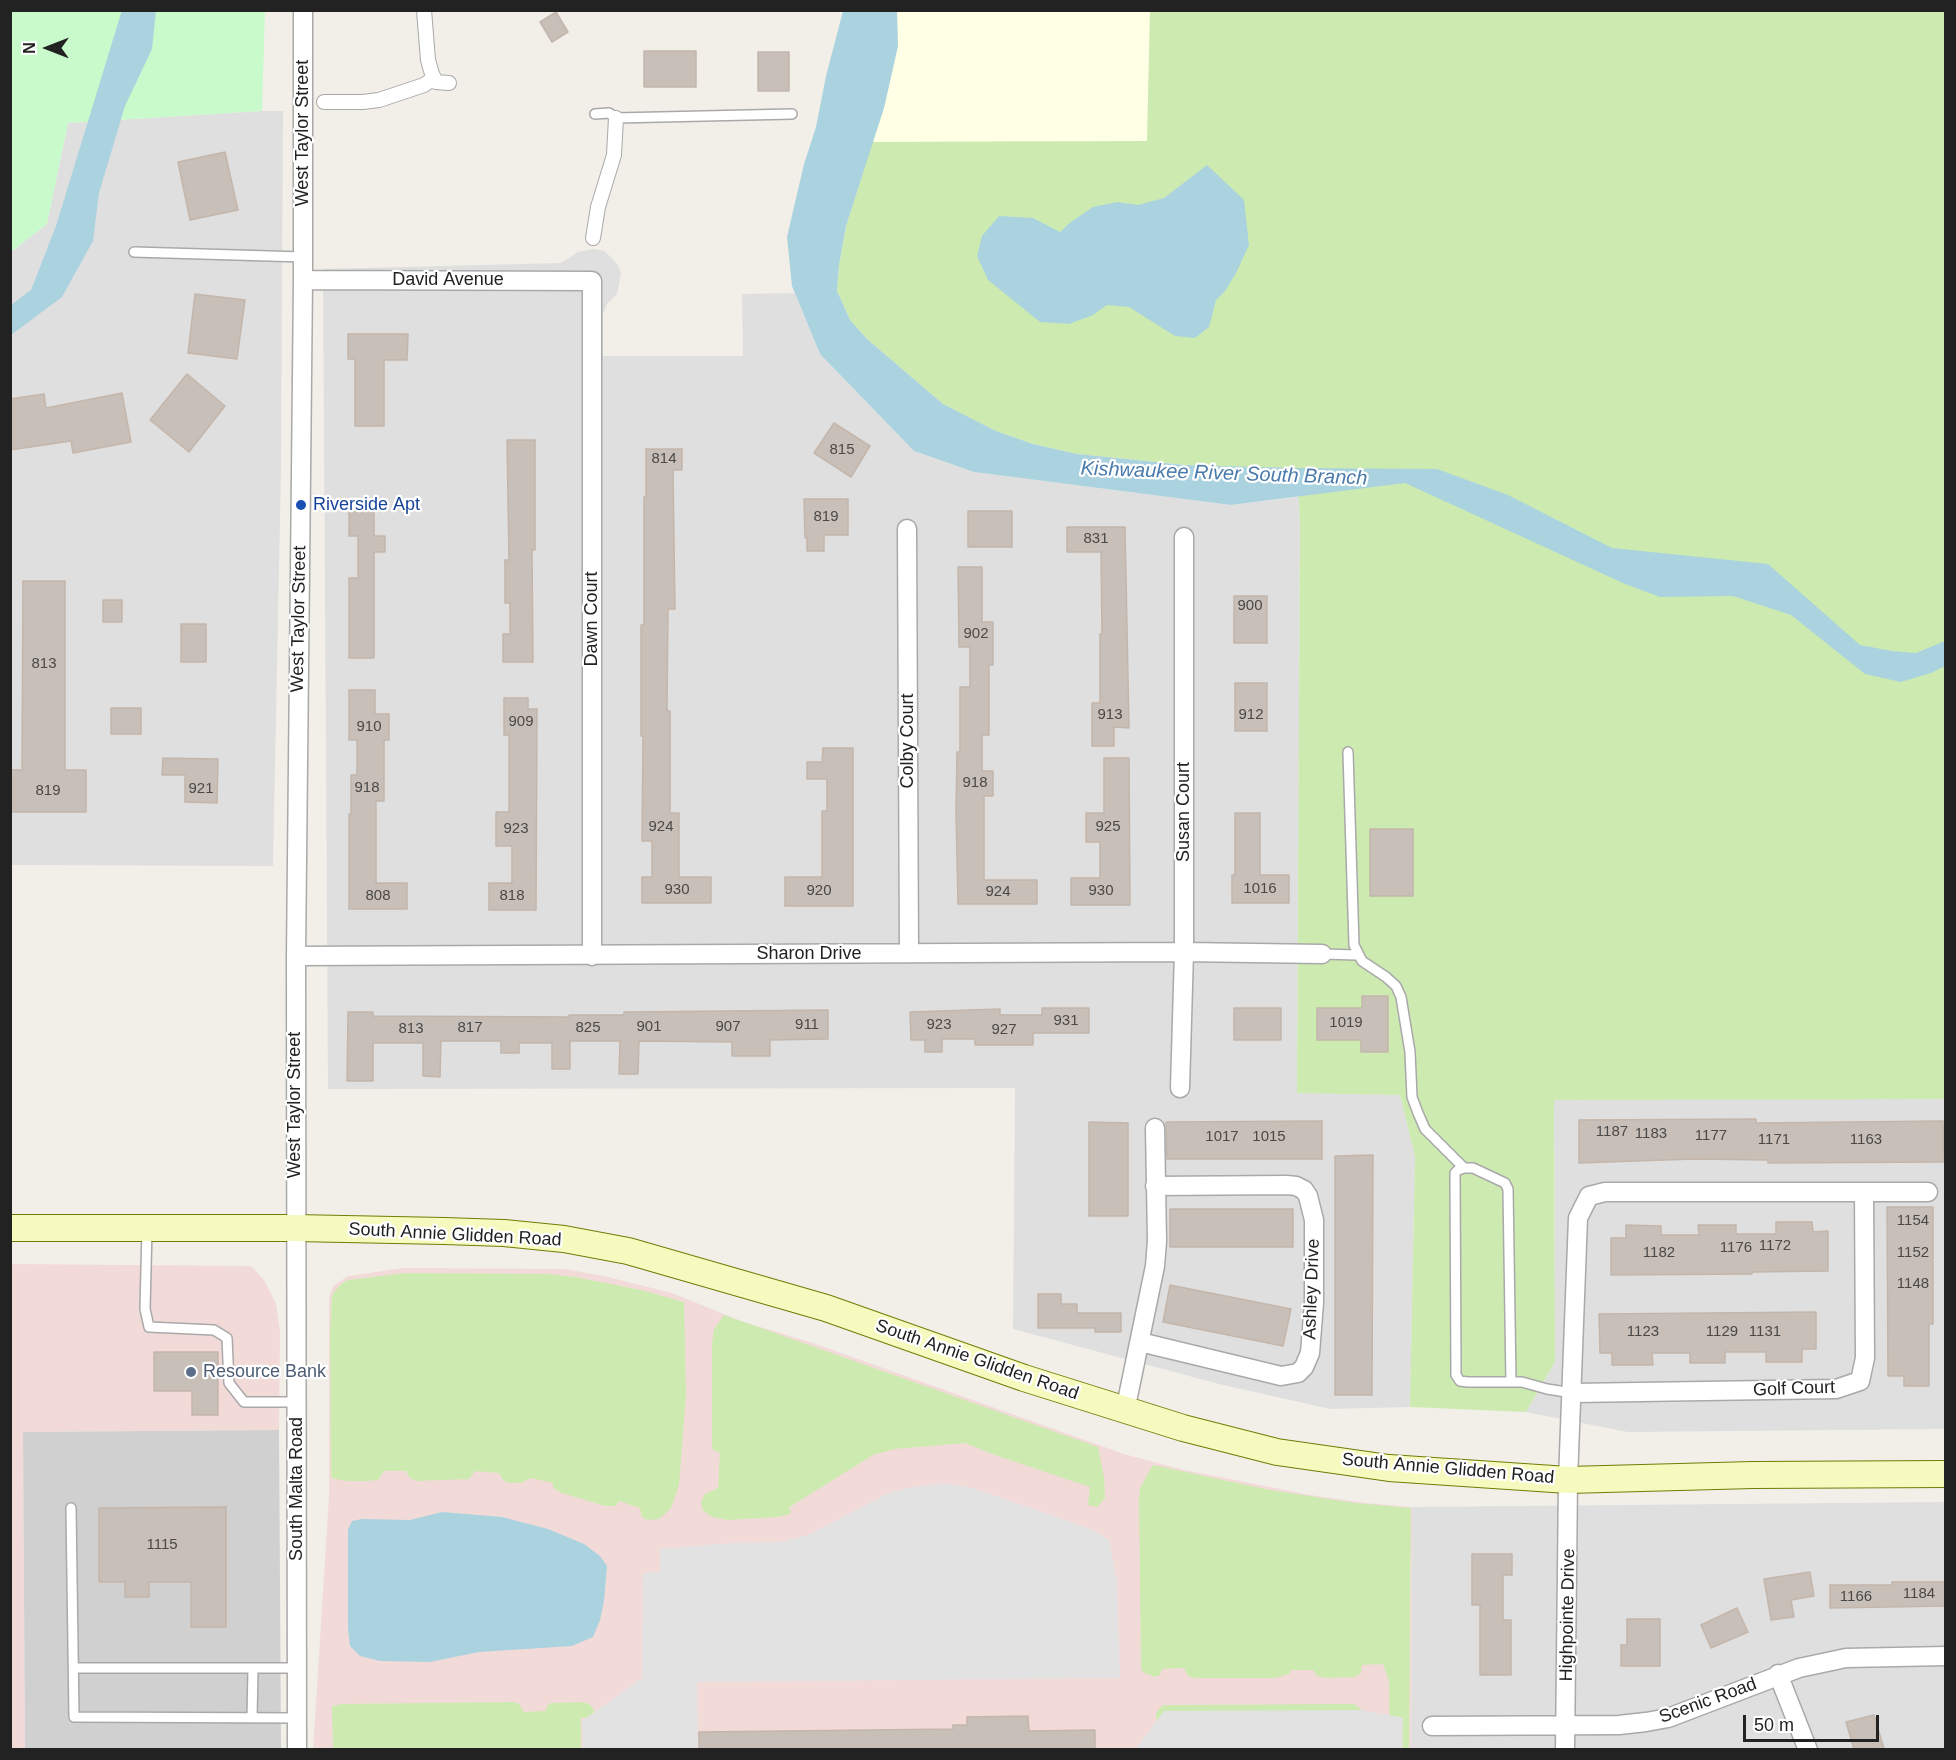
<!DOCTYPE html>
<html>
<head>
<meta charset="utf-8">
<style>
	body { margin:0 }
	#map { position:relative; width:1956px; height:1760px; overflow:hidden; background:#f2efe9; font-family:Arial,sans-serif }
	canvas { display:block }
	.frame { position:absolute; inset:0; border:12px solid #222; pointer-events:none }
	.north { position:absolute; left:18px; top:18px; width:60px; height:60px; -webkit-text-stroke:4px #fff; paint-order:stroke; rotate:270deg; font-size:16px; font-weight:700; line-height:24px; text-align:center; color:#222 }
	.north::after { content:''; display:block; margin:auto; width:21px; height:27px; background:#222; clip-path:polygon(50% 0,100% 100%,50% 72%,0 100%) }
	.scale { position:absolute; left:1743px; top:1715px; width:136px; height:27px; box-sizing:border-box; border:3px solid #222; border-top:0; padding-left:8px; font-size:18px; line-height:21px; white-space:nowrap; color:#222; -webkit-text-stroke:4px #fff; paint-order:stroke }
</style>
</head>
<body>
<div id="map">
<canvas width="1956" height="1760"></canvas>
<div class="frame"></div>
<div class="north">N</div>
<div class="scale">50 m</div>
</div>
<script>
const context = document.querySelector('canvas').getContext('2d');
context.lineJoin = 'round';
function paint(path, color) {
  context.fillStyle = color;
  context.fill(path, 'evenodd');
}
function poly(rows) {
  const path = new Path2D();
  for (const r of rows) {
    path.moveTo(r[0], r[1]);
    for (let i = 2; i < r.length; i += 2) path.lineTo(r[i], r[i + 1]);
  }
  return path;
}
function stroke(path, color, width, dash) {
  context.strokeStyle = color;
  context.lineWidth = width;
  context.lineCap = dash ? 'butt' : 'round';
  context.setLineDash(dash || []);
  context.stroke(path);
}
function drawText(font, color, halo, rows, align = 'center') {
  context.font = font + ' Arial,sans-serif';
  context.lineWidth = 4.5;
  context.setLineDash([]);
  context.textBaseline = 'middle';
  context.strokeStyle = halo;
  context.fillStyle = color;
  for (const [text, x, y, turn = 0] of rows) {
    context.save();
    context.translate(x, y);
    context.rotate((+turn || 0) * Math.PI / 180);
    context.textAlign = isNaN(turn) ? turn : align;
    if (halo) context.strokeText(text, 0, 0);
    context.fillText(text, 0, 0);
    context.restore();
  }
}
paint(poly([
	[262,111,283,111,281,468,273,866,11,865,11,252,47,224,68,123],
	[594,249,604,251,614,260,618,265,621,274,617,294,607,304,603,314,603,356,743,356,742,294,795,293,820,354,914,451,974,472,1231,505,1299,497,1300,520,1297,1093,1400,1094,1415,1156,1410,1407,1330,1409,1219,1384,1013,1329,1015,1088,328,1089,323,269,561,263,578,252],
	[1554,1099,1945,1099,1945,1429,1628,1432,1526,1412,1555,1362],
	[1945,1502,1945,1749,1411,1750,1412,1507]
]), '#e0dfdf');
paint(poly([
	[10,1264,251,1266,265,1281,276,1304,280,1332,279,1430,23,1432,25,1750,10,1749],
	[404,1268,565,1269,608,1277,672,1293,741,1321,816,1344,1124,1454,1180,1469,1310,1495,1365,1503,1412,1507,1411,1749,313,1750,329,1496,329,1298,333,1286,348,1276]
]), '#f2dad9');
paint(poly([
	[897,11,1150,11,1147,141,872,142,884,108,898,46]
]), '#ffffe5');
paint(poly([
	[279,1430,281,1749,25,1749,23,1432]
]), '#d0d0d0');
paint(poly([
	[1150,11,1945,11,1945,1099,1554,1100,1555,1362,1526,1412,1410,1407,1415,1156,1400,1095,1297,1093,1300,520,1297,469,1185,465,1077,454,1033,444,996,431,943,404,867,339,850,320,837,291,839,265,846,226,872,142,1147,141],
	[406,1273,548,1274,575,1277,641,1290,684,1302,686,1394,679,1485,671,1508,659,1519,648,1520,642,1517,640,1508,619,1501,616,1506,605,1506,562,1493,553,1488,553,1483,531,1478,521,1483,509,1483,503,1480,499,1473,475,1471,469,1479,417,1481,410,1478,406,1471,384,1471,378,1480,368,1481,346,1481,331,1478,330,1331,332,1295,341,1284,348,1280],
	[724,1315,1098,1447,1104,1477,1105,1498,1097,1507,1088,1505,1090,1487,992,1454,965,1443,895,1449,873,1455,788,1508,791,1510,790,1514,778,1517,728,1520,712,1517,703,1510,701,1502,705,1494,718,1488,720,1453,713,1450,712,1444,712,1345,714,1329],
	[1153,1465,1270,1490,1355,1503,1411,1508,1409,1749,1403,1749,1402,1718,1389,1716,1389,1681,1383,1664,1362,1665,1361,1673,1355,1677,1326,1678,1317,1676,1313,1670,1291,1670,1289,1674,1275,1678,1195,1678,1188,1676,1184,1668,1162,1669,1160,1675,1155,1677,1144,1673,1141,1669,1139,1497,1140,1488],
	[514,1702,519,1704,524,1712,546,1711,547,1706,551,1703,582,1702,589,1704,593,1708,596,1717,581,1718,581,1749,333,1750,332,1706,343,1704],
	[1354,1704,1362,1710,1364,1727,1157,1723,1156,1714,1159,1709,1163,1705,1169,1705]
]), '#cdebb0');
paint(poly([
	[11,11,265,11,262,111,68,123,47,224,11,252]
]), '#c8facc');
paint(poly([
	[944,1483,969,1487,999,1497,1091,1529,1109,1540,1117,1580,1120,1678,697,1682,698,1749,583,1749,582,1721,642,1678,643,1573,660,1572,660,1549,732,1543,781,1542,808,1535,889,1493,912,1487],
	[1362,1710,1403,1718,1402,1749,1136,1749,1164,1711]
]), '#e2e2e2');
paint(poly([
	[122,10,156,11,152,49,125,106,99,193,93,241,62,297,11,335,11,305,31,290,56,226],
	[843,11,897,11,898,46,884,108,846,226,839,265,837,291,850,320,867,339,943,404,996,431,1033,444,1077,454,1185,465,1297,468,1437,469,1508,495,1612,548,1768,564,1860,645,1892,651,1916,653,1945,641,1945,666,1931,673,1901,682,1865,674,1791,615,1733,596,1660,597,1625,584,1405,483,1231,505,974,472,914,451,820,354,792,286,787,237,804,164,816,127,826,76],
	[1207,165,1244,200,1249,245,1236,273,1225,291,1216,300,1209,327,1195,338,1175,336,1129,307,1107,305,1093,315,1069,324,1040,322,988,280,977,256,982,236,999,216,1033,218,1060,232,1071,222,1093,207,1117,202,1138,205,1164,198],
	[442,1512,502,1517,548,1529,584,1544,600,1556,607,1566,604,1601,600,1620,593,1637,572,1646,479,1652,430,1662,380,1661,360,1656,350,1646,348,1628,348,1530,352,1521,362,1519,410,1520]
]), '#aad3df');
const building = poly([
	[556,12,568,32,552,42,540,22,556,12],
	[644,51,696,51,696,87,644,87,644,51],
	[758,52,789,52,789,91,758,91,758,52],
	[225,152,238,210,190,220,178,162,225,152],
	[195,294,245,300,237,359,188,353,195,294],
	[348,334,408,334,407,360,384,360,384,426,355,426,355,359,348,359,348,334],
	[187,374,225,406,189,452,150,420,187,374],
	[122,393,131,442,73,453,71,441,10,450,10,399,44,394,46,408,122,393],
	[834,423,870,446,851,477,814,453,834,423],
	[507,440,535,440,535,550,532,550,533,662,503,662,503,634,510,634,510,603,505,603,505,560,509,560,507,440],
	[646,449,682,449,682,470,673,470,675,609,668,609,667,711,670,711,670,813,679,813,679,877,711,877,711,903,642,903,642,877,652,877,652,841,642,841,643,736,641,736,641,625,644,625,644,497,646,497,646,449],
	[804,499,848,499,848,535,824,535,824,551,807,551,807,537,805,538,804,499],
	[349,500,374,500,374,536,385,536,385,552,374,552,374,658,349,658,349,578,358,578,358,536,349,536,349,500],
	[968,511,1012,511,1012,547,968,547,968,511],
	[1067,527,1125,527,1129,728,1114,727,1114,746,1092,746,1092,703,1100,703,1100,634,1102,634,1101,552,1067,552,1067,527],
	[958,567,982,567,982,622,993,622,993,665,989,665,989,735,982,735,982,771,993,771,993,796,984,796,984,880,1037,880,1037,904,958,904,956,812,957,752,960,752,960,687,970,687,970,647,959,647,958,567],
	[23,581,65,581,65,770,86,770,86,812,10,812,10,770,22,770,23,581],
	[1234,596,1267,596,1267,643,1234,643,1234,596],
	[103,600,122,600,122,622,103,622,103,600],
	[181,624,206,624,206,662,181,662,181,624],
	[1235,683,1267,683,1267,731,1235,731,1235,683],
	[349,690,375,690,375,714,389,714,389,740,384,740,384,801,376,801,376,883,407,883,407,909,349,909,349,814,351,814,351,775,357,775,357,740,349,740,349,690],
	[504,698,528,698,528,709,537,709,536,910,489,910,489,883,512,883,512,846,496,846,496,812,509,812,509,735,504,735,504,698],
	[111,708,141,708,141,734,111,734,111,708],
	[823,748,853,748,853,906,785,906,785,877,822,877,822,811,827,811,827,779,807,779,807,762,822,762,823,748],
	[163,758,218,759,217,803,185,802,185,775,162,775,163,758],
	[1104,758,1129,758,1130,905,1071,905,1071,878,1100,878,1100,842,1086,842,1086,813,1104,813,1104,758],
	[1235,813,1260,813,1260,875,1289,875,1289,903,1232,903,1232,875,1235,875,1235,813],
	[1370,829,1413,829,1413,896,1370,896,1370,829],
	[1362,996,1388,996,1388,1052,1361,1052,1361,1040,1317,1040,1317,1008,1362,1008,1362,996],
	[1042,1008,1089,1008,1089,1033,1033,1033,1033,1045,975,1045,975,1039,942,1039,942,1052,925,1052,925,1040,911,1040,910,1012,1000,1009,1000,1015,1042,1015,1042,1008],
	[1234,1008,1281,1008,1281,1040,1234,1040,1234,1008],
	[828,1010,828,1039,770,1040,770,1056,732,1056,732,1042,639,1041,638,1074,619,1074,620,1041,570,1041,570,1069,552,1069,552,1043,519,1043,519,1053,501,1053,501,1041,441,1041,440,1077,423,1076,423,1043,373,1043,373,1081,347,1081,348,1012,373,1012,373,1016,569,1017,569,1015,624,1015,624,1012,828,1010],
	[1756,1119,1756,1123,1943,1121,1944,1162,1768,1163,1768,1160,1694,1159,1579,1163,1579,1120,1756,1119],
	[1322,1121,1322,1159,1167,1159,1166,1122,1322,1121],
	[1089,1122,1128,1123,1128,1216,1089,1216,1089,1122],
	[1373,1155,1372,1395,1335,1395,1335,1156,1373,1155],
	[1887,1207,1933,1207,1933,1324,1929,1324,1929,1386,1904,1386,1904,1376,1888,1376,1887,1207],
	[1170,1209,1293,1209,1293,1247,1170,1247,1170,1209],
	[1776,1222,1812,1222,1813,1232,1828,1231,1828,1271,1752,1272,1752,1274,1611,1275,1611,1238,1626,1238,1626,1225,1661,1226,1661,1235,1699,1235,1698,1225,1736,1225,1736,1234,1776,1234,1776,1222],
	[1170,1285,1291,1309,1283,1346,1163,1322,1170,1285],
	[1038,1294,1061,1294,1061,1304,1077,1304,1077,1313,1121,1313,1121,1332,1095,1332,1095,1328,1038,1328,1038,1294],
	[1816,1312,1816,1349,1802,1349,1802,1362,1766,1362,1766,1352,1725,1352,1725,1363,1690,1363,1690,1353,1652,1353,1653,1365,1612,1365,1612,1353,1600,1353,1599,1314,1816,1312],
	[154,1352,218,1352,218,1415,192,1415,192,1391,154,1391,154,1352],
	[226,1507,226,1627,191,1627,191,1582,149,1582,149,1597,125,1597,125,1582,99,1582,99,1508,226,1507],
	[1472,1554,1512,1554,1512,1575,1503,1575,1503,1620,1511,1620,1511,1675,1480,1675,1480,1605,1472,1605,1472,1554],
	[1810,1572,1814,1596,1791,1600,1794,1617,1771,1620,1764,1579,1810,1572],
	[1892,1582,1946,1582,1946,1606,1830,1608,1830,1585,1892,1585,1892,1582],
	[1737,1608,1748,1632,1711,1648,1701,1625,1737,1608],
	[1627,1619,1660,1619,1660,1666,1621,1666,1621,1645,1627,1645,1627,1619],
	[1874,1715,1884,1749,1854,1749,1846,1722,1874,1715],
	[1028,1716,1029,1731,1095,1730,1095,1749,699,1749,699,1732,953,1729,953,1725,967,1725,967,1717,1028,1716]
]);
paint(building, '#c7bfb8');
stroke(building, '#c4b6ab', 1.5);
const service = poly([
	[595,114,609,113,616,118,792,114],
	[134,252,303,257],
	[1348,752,1354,945,1362,961,1386,977,1396,986,1401,997,1410,1052,1412,1097,1418,1113,1425,1129,1464,1168],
	[1322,954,1357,955],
	[147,1229,145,1309,149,1327,214,1330,227,1338,229,1383,244,1402,296,1402],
	[1511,1382,1508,1189,1505,1183,1473,1168,1464,1168,1458,1170,1455,1173,1456,1375,1460,1381,1468,1382,1522,1382,1547,1389,1573,1393],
	[71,1508,74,1717,296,1718],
	[74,1668,298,1668],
	[252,1718,253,1669]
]);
const pedestrian = poly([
	[424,10,428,60,432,74,436,82,449,83],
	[324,102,363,102,379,100,424,85,434,78],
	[593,238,598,207,614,155,616,118]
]);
const minor = poly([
	[303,280,592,281,592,956],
	[907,529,909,953],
	[296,956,1184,952,1322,954],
	[1180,1088,1184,952,1184,537],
	[1140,1342,1281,1376,1298,1373,1304,1367,1310,1353,1314,1303,1314,1220,1308,1196,1304,1190,1296,1186,1287,1185,1155,1186],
	[1573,1393,1836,1389,1860,1381,1865,1358,1864,1192],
	[1125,1411,1155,1266,1157,1241,1155,1128],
	[1778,1674,1808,1750],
	[1432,1726,1619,1725,1646,1722,1668,1718,1799,1668,1846,1658,1946,1656],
	[297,1750,296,956,303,280,303,10],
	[1565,1750,1568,1480,1578,1218,1589,1196,1605,1192,1928,1192]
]);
const secondary = poly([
	[10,1228,295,1228,444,1231,504,1233,564,1239,628,1251,826,1308,1024,1378,1183,1428,1277,1452,1389,1468,1568,1480,1753,1475,1946,1474]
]);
stroke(service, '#a9a9a9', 12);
stroke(pedestrian, '#a9a9a9', 16);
stroke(minor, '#a9a9a9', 21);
stroke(secondary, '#707d05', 28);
stroke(service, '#fff', 9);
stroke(pedestrian, '#fff', 14);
stroke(minor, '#fff', 18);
stroke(secondary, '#f7fabf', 26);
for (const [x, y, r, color] of [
	[301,505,6,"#1a4fb4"],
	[191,1372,6,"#5c6f8a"]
]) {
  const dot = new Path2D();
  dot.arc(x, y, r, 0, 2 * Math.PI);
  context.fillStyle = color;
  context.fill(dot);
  stroke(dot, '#fff', 2);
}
drawText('15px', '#4b4948', null, [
	["815",842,450],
	["814",664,459],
	["819",826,517],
	["831",1096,539],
	["900",1250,606],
	["902",976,634],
	["813",44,664],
	["913",1110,715],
	["912",1251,715],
	["909",521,722],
	["910",369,727],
	["918",975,783],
	["918",367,788],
	["921",201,789],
	["819",48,791],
	["924",661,827],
	["925",1108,827],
	["923",516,829],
	["1016",1260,889],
	["930",677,890],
	["920",819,891],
	["930",1101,891],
	["924",998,892],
	["808",378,896],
	["818",512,896],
	["931",1066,1021],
	["1019",1346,1023],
	["911",807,1025],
	["923",939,1025],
	["901",649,1027],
	["907",728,1027],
	["817",470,1028],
	["825",588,1028],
	["813",411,1029],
	["927",1004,1030],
	["1187",1612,1132],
	["1183",1651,1134],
	["1177",1711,1136],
	["1017",1222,1137],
	["1015",1269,1137],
	["1171",1774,1140],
	["1163",1866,1140],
	["1154",1913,1221],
	["1172",1775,1246],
	["1176",1736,1248],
	["1182",1659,1253],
	["1152",1913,1253],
	["1148",1913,1284],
	["1123",1643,1332],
	["1129",1722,1332],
	["1131",1765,1332],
	["1115",162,1545],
	["1184",1919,1594],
	["1166",1856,1597]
]);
drawText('18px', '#222', '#fff', [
	["West Taylor Street",303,133,-90],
	["David Avenue",448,280],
	["West Taylor Street",299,619,-89],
	["Dawn Court",592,619,-90],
	["Colby Court",908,741,-90],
	["Susan Court",1184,812,-90],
	["Sharon Drive",809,954],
	["West Taylor Street",295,1105,-90],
	["South Annie Glidden Road",455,1235,3],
	["Ashley Drive",1312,1289,-88],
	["South Annie Glidden Road",977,1360,19],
	["Golf Court",1794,1389,-2],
	["South Annie Glidden Road",1448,1469,5],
	["South Malta Road",297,1489,-90],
	["Highpointe Drive",1568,1615,-89],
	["Scenic Road",1708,1701,-20]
]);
drawText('18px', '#164399', '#fff', [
	["Riverside Apt",313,505]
], 'left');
drawText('18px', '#4e5e75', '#fff', [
	["Resource Bank",203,1372]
], 'left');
drawText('italic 20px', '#4a7aab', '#fff', [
	["Kishwaukee River South Branch",1224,474,2]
]);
</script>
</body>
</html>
